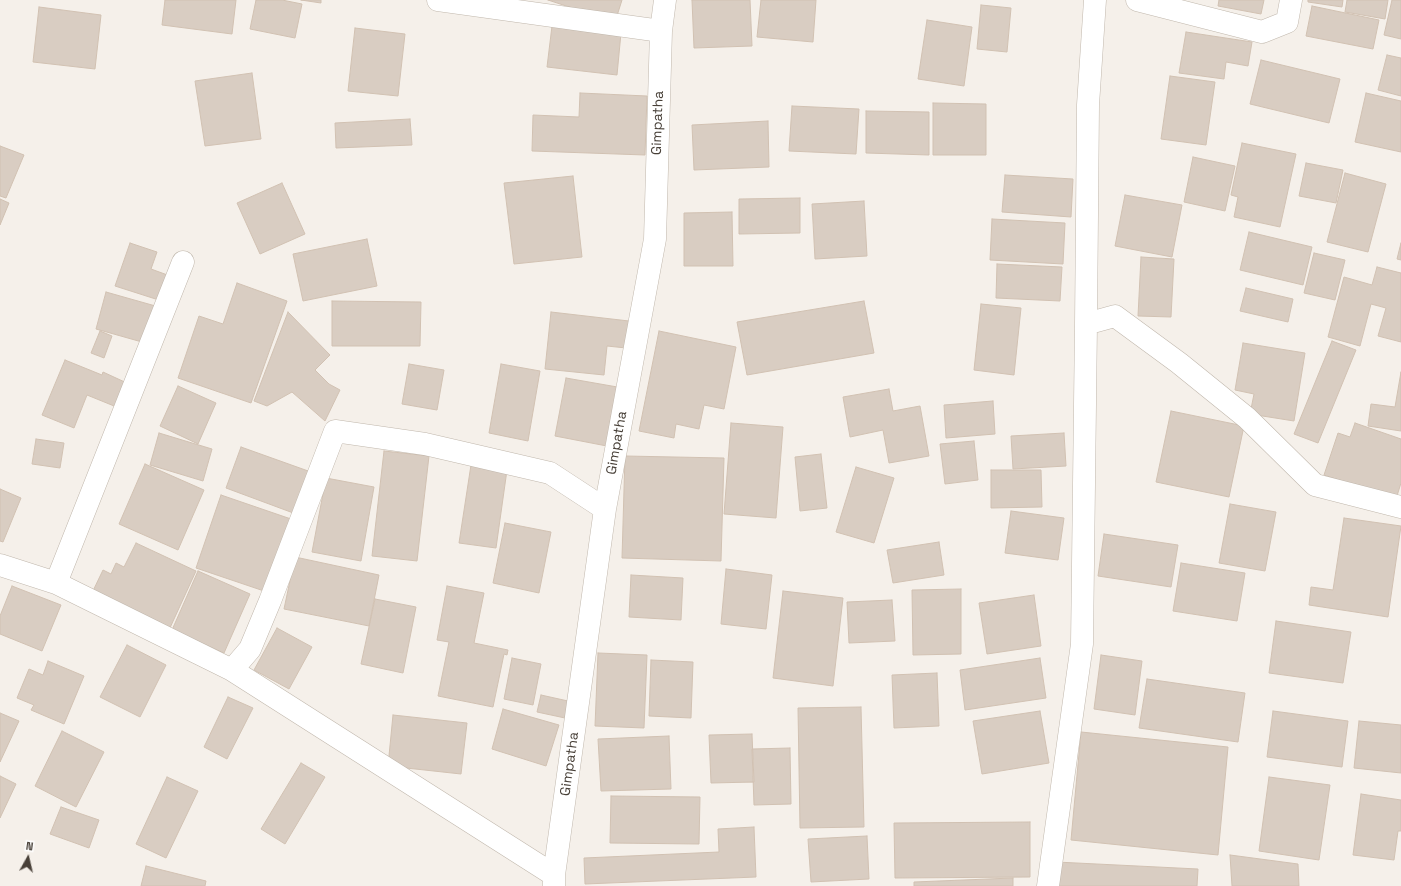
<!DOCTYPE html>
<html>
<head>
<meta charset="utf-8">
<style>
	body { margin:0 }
	#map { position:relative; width:1401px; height:886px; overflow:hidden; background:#f5f0ea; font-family:"Space Grotesk",sans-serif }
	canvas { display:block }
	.north { position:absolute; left:8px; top:838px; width:40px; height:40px; -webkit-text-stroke:3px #fff; paint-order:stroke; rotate:8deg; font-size:11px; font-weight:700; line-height:16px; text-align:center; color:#484038 }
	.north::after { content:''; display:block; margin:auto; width:14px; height:18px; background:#484038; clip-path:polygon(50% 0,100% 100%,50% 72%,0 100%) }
</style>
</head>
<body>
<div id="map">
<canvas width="1401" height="886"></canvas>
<div class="north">N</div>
</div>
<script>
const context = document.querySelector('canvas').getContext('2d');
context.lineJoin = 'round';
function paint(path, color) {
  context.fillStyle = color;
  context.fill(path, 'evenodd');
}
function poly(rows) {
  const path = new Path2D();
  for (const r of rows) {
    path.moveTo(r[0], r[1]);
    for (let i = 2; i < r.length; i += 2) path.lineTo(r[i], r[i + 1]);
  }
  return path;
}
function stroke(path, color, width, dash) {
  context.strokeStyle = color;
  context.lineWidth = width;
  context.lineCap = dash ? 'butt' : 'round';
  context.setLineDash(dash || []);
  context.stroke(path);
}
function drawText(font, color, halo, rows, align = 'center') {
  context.font = font + ' "Space Grotesk",sans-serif';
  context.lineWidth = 3.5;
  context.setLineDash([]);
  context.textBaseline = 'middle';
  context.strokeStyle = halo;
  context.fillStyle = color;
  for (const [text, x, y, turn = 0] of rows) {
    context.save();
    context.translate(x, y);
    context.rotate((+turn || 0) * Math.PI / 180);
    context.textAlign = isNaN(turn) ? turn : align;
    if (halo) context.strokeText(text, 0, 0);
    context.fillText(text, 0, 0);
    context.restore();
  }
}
const building = poly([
	[165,0,236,0,232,34,162,25,165,0],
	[256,0,282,0,302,4,295,38,250,29,256,0],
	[301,0,321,0,321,3,301,0],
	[548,0,622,0,615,22,548,0],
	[692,0,750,0,752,46,694,48,692,0],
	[761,0,816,0,813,42,757,37,761,0],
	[1219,0,1264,0,1261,14,1218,6,1219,0],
	[1308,0,1343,0,1342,7,1308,2,1308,0],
	[1347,0,1388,0,1385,19,1345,12,1347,0],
	[1392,0,1401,0,1401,39,1384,35,1392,0],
	[981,5,1011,8,1007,52,977,49,981,5],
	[1312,6,1379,20,1373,49,1306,36,1312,6],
	[39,7,101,15,95,69,33,62,39,7],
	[927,20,972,27,964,86,918,79,927,20],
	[552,26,621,33,617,75,547,67,552,26],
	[355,28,405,34,398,96,348,91,355,28],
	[1186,32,1252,42,1248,66,1226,62,1224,79,1179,73,1186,32],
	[1387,55,1401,58,1401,96,1378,90,1387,55],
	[1261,60,1340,79,1329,123,1250,104,1261,60],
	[252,73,261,139,205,146,195,81,252,73],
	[1170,76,1215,82,1206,145,1161,139,1170,76],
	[580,93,647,96,645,155,532,151,533,115,579,117,580,93],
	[1366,93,1401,101,1401,152,1355,142,1366,93],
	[933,103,986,104,986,155,933,155,933,103],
	[792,106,859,109,856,154,789,151,792,106],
	[866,111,929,112,929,155,866,153,866,111],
	[410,119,412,145,336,148,335,123,410,119],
	[768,121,769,167,694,170,692,125,768,121],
	[1242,143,1296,154,1280,227,1234,217,1238,197,1231,195,1242,143],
	[0,146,24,155,6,198,0,196,0,146],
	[1193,157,1235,166,1225,211,1184,202,1193,157],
	[1306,163,1343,170,1336,203,1299,196,1306,163],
	[1345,173,1386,184,1368,252,1327,242,1345,173],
	[1005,175,1073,179,1071,217,1002,212,1005,175],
	[573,176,582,257,514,264,504,183,573,176],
	[282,183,305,234,260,254,237,203,282,183],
	[1125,195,1182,205,1172,257,1115,246,1125,195],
	[800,198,800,233,739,234,739,199,800,198],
	[0,199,9,203,0,225,0,199],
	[864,201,867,256,815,259,812,204,864,201],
	[732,212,733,266,684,266,684,213,732,212],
	[992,219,1065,223,1063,264,990,260,992,219],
	[1249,232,1312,247,1303,285,1240,270,1249,232],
	[367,239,377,286,303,301,293,254,367,239],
	[130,243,157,252,151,269,173,277,165,302,115,286,130,243],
	[1401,243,1401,260,1397,259,1401,243],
	[1314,253,1345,260,1335,300,1304,293,1314,253],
	[1141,257,1174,259,1171,317,1138,316,1141,257],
	[997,264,1062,267,1060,301,996,298,997,264],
	[1377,267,1401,273,1401,342,1378,336,1386,308,1371,304,1360,346,1328,337,1344,277,1372,285,1377,267],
	[237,283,287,301,251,403,178,378,199,316,223,324,237,283],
	[1246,288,1293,299,1288,322,1240,311,1246,288],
	[106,292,159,307,149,344,96,329,106,292],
	[332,301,421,302,420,346,332,346,332,301],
	[864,301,874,353,747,375,737,322,864,301],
	[981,304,1021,308,1014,375,974,370,981,304],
	[288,312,330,355,315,370,329,384,340,390,325,421,292,392,267,406,254,401,288,312],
	[551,312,629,321,626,348,607,346,604,375,545,369,551,312],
	[100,331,112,336,104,358,91,353,100,331],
	[659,331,736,347,724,409,704,405,699,429,676,424,674,438,639,431,659,331],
	[1332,341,1356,350,1318,443,1294,434,1332,341],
	[1243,343,1305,353,1294,421,1250,414,1254,394,1235,390,1243,343],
	[65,360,102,375,103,372,129,384,119,408,87,395,74,428,42,415,65,360],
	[409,364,444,370,437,410,402,404,409,364],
	[501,364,540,371,528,441,489,433,501,364],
	[1401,372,1401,431,1368,426,1371,404,1395,407,1401,372],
	[566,378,623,388,612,447,555,436,566,378],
	[178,386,216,403,198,444,160,426,178,386],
	[889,389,893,411,920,406,929,456,889,463,883,430,850,437,843,397,889,389],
	[993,401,995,434,946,438,944,405,993,401],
	[1171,411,1244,426,1229,497,1156,482,1171,411],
	[731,423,783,427,776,518,724,514,731,423],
	[1355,423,1401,439,1401,483,1396,499,1324,475,1338,433,1350,437,1355,423],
	[159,433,212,449,203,481,150,465,159,433],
	[1064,433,1066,466,1013,469,1011,436,1064,433],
	[36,439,64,443,60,468,32,464,36,439],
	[974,441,978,480,945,484,940,444,974,441],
	[241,447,311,472,296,514,226,488,241,447],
	[384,451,429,456,417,561,372,556,384,451],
	[821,454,827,508,800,511,795,457,821,454],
	[625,456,724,458,721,561,622,558,625,456],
	[145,464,204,490,178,550,119,524,145,464],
	[471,465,507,470,496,548,459,543,471,465],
	[856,467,894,478,874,543,836,532,856,467],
	[991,470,1041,470,1042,507,991,508,991,470],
	[326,478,374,487,361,561,312,552,326,478],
	[0,489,21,498,3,542,0,541,0,489],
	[221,495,291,519,267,592,196,568,221,495],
	[1230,504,1276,512,1265,571,1219,563,1230,504],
	[1011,511,1064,518,1058,560,1005,553,1011,511],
	[1344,518,1401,526,1388,617,1309,605,1311,587,1333,590,1344,518],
	[505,523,551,532,539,593,493,583,505,523],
	[1104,534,1178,545,1171,587,1098,576,1104,534],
	[939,542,944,575,893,583,887,550,939,542],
	[136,543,196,571,169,630,91,595,103,570,111,574,116,563,124,567,136,543],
	[295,557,379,575,369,626,284,609,295,557],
	[1181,563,1245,573,1237,621,1173,611,1181,563],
	[726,569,772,575,766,629,721,624,726,569],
	[198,571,250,594,224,653,172,630,198,571],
	[631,575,683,578,681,620,629,617,631,575],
	[12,586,61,605,42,651,0,634,0,616,12,586],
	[447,586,484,593,474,643,508,650,507,655,504,654,493,707,438,696,449,642,437,640,447,586],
	[961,589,961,654,913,655,912,590,961,589],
	[783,591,843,598,833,686,773,678,783,591],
	[1034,595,1041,646,987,654,979,603,1034,595],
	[375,599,416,607,403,673,361,664,375,599],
	[892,600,895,641,849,643,847,602,892,600],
	[1276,621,1351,632,1343,683,1269,673,1276,621],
	[277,628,312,647,289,689,254,670,277,628],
	[127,645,166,665,140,717,100,697,127,645],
	[598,653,647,655,644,728,595,726,598,653],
	[1101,655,1142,661,1135,715,1094,709,1101,655],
	[512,658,541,664,533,705,504,699,512,658],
	[1040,658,1046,698,965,710,960,670,1040,658],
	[651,660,693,662,691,718,649,716,651,660],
	[48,661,84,676,64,724,31,710,34,705,17,698,29,669,43,675,48,661],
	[937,673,939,726,894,728,892,675,937,673],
	[1147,679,1245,693,1238,742,1139,728,1147,679],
	[541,695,568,701,565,718,537,712,541,695],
	[228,697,253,708,227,759,204,747,228,697],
	[861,707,864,827,800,828,798,708,861,707],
	[503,709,559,725,546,766,492,749,503,709],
	[1040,711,1049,763,982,774,973,721,1040,711],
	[1273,711,1348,721,1342,767,1267,757,1273,711],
	[0,713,19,721,0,762,0,713],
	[393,715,467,723,461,774,388,766,393,715],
	[1359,721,1401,725,1401,773,1354,768,1359,721],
	[62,731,104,752,76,807,35,786,62,731],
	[1081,732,1228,747,1218,855,1071,840,1081,732],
	[752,734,754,782,711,783,709,735,752,734],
	[669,736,671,789,601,791,598,739,669,736],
	[790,748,791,804,754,805,752,749,790,748],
	[301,763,325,777,285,844,261,829,301,763],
	[0,776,16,784,0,818,0,776],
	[167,777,198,791,166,858,136,844,167,777],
	[1269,777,1330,785,1319,860,1259,851,1269,777],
	[1361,794,1401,800,1401,831,1398,831,1394,860,1353,855,1361,794],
	[611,796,700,797,699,844,610,843,611,796],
	[61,807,99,820,89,848,50,834,61,807],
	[1030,822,1030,877,895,878,894,823,1030,822],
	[754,827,756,877,585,884,584,858,719,852,718,829,754,827],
	[867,836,869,879,811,882,808,839,867,836],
	[1230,855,1298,864,1299,886,1232,886,1230,855],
	[1056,862,1198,869,1197,886,1054,886,1056,862],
	[146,866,206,881,205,886,141,886,146,866],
	[1013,878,1013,886,914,886,914,882,1013,878]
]);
paint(building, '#d9cdc2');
stroke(building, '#d1c1b2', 1);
const minor = poly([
	[438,0,661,31],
	[1137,0,1262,32,1287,22,1291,0],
	[1086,324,1088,105,1095,0],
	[0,565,56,583,232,670,554,875],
	[56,583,183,262],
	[232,670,250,649,270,601,335,431,425,444,550,473,605,509],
	[554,886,554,875,605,509,655,239,661,31,665,0],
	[1048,886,1082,644,1086,324,1115,316,1179,363,1247,418,1315,485,1401,507]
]);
stroke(minor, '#c0b7ac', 23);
stroke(minor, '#fff', 22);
drawText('14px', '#484038', '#fff', [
	["Gimpatha",658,123,-88],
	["Gimpatha",617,443,-80],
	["Gimpatha",570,764,-82]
]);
</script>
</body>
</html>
